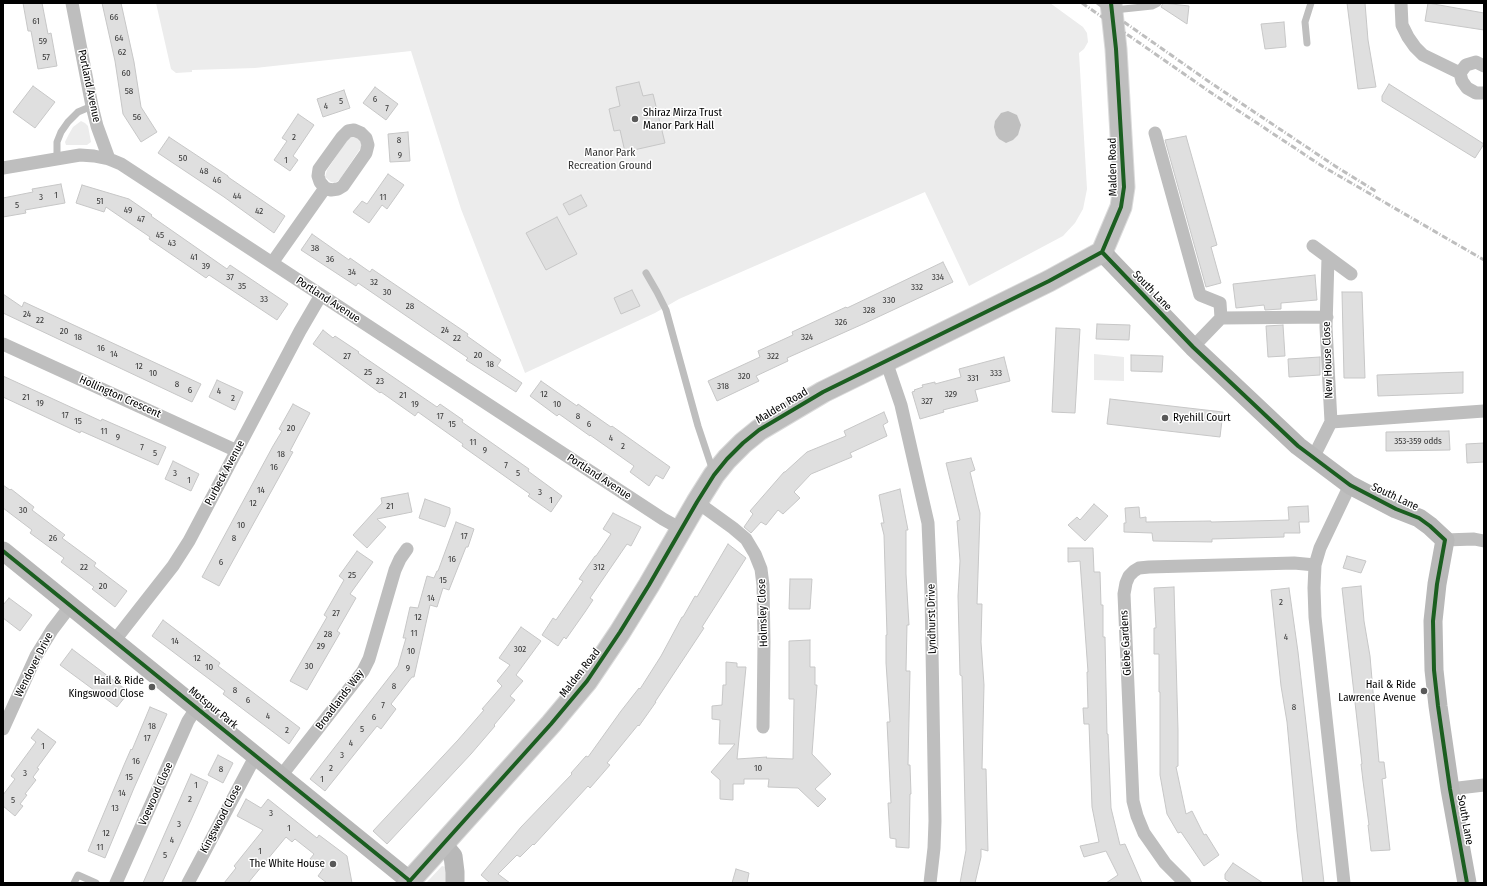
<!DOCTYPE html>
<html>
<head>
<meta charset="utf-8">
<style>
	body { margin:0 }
	#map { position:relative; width:1487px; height:886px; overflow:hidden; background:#fff; font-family:"Fira Sans Condensed",sans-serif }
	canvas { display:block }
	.frame { position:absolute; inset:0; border:4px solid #000; pointer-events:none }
</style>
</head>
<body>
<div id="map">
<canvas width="1487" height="886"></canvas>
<div class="frame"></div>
</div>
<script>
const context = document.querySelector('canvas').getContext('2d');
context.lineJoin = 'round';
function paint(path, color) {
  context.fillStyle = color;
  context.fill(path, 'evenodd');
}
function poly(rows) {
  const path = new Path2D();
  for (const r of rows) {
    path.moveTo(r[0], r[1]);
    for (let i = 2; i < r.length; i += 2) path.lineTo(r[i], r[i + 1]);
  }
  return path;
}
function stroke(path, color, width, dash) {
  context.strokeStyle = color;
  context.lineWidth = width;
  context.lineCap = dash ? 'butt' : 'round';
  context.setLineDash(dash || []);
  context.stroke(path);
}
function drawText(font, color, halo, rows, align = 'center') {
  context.font = font + ' "Fira Sans Condensed",sans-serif';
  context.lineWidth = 3;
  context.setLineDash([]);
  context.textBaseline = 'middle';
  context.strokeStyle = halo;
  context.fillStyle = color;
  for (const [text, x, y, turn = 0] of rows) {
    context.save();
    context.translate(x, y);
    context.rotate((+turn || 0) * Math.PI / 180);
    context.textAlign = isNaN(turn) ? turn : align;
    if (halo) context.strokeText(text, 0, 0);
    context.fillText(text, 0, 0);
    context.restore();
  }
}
paint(poly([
	[156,3,1050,3,1083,27,1087,33,1088,42,1084,49,1079,53,1087,189,1083,209,1075,223,1063,236,969,286,925,192,679,299,655,313,525,373,461,209,411,51,255,68,192,70,192,72,176,73,171,69],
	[81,121,85,123,88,126,91,142,87,145,66,145,65,142,69,134,73,127],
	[352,136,360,139,362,145,360,149,340,179,335,183,331,182,325,177,327,170,347,140],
	[1094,354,1124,357,1124,381,1094,380],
	[442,866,446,867,450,883,426,883]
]), '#ececec');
paint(poly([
	[1008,111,1017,115,1021,125,1018,135,1013,140,1006,143,999,139,996,135,994,127,995,121,1001,113]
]), '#bfbfbf');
const building = poly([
	[23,3,42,3,48,34,51,33,57,66,38,69,31,31,28,31,23,3],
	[102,3,121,3,134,62,141,107,157,132,141,142,123,114,115,61,102,3],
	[1163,3,1189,6,1187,24,1161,7,1163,3],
	[1347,3,1365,3,1368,40,1376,87,1358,89,1347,3],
	[1428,3,1484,13,1484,30,1425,21,1428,3],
	[1284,22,1286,47,1265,49,1261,24,1284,22],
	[639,82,643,96,653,94,665,143,625,152,620,130,614,131,609,109,620,106,616,87,639,82],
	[1389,84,1484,144,1475,158,1382,101,1382,96,1389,84],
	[33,86,55,102,35,128,13,112,33,86],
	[375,87,398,104,386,120,363,103,375,87],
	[344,90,350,108,323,117,317,99,344,90],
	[298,114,314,125,293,156,298,160,290,171,274,160,287,141,282,138,298,114],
	[408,132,410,161,390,162,388,134,408,132],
	[1186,136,1217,245,1211,247,1221,283,1206,287,1165,140,1186,136],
	[169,137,228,176,228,177,285,216,274,233,224,197,158,153,169,137],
	[388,174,404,185,387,209,382,205,369,223,353,212,362,201,367,204,388,174],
	[61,184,65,203,25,210,26,213,3,217,3,198,33,192,32,189,61,184],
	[82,185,129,199,152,215,151,216,227,269,230,265,288,304,277,320,209,275,206,278,149,239,150,237,106,207,104,212,76,203,82,185],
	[581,195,587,206,569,215,563,204,581,195],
	[557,217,577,254,546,270,526,233,557,217],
	[312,234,349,260,350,258,370,272,372,269,468,334,467,336,501,360,497,366,522,383,516,392,466,360,468,358,358,283,356,286,301,250,312,234],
	[943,262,953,282,863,324,787,358,788,361,756,376,759,381,717,401,708,381,760,357,758,351,793,335,792,332,846,307,847,308,943,262],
	[1315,275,1317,300,1281,303,1281,309,1265,310,1264,305,1236,308,1233,284,1315,275],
	[632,290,640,306,621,314,614,298,632,290],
	[1342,292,1362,292,1365,378,1344,378,1342,292],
	[3,294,22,307,24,302,201,384,192,402,3,313,3,294],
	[1097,324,1130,325,1129,340,1096,339,1097,324],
	[1283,325,1285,356,1268,357,1266,326,1283,325],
	[1056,328,1080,329,1075,413,1052,412,1056,328],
	[323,330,333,338,335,336,359,352,358,353,437,407,440,404,463,420,462,422,529,469,528,471,562,496,551,512,528,496,530,494,462,446,463,444,418,412,415,416,381,392,380,393,313,344,323,330],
	[1131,355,1163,356,1162,372,1131,371,1131,355],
	[1004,357,1010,381,975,390,978,401,943,410,944,412,920,419,912,392,915,391,914,390,923,387,922,385,935,382,935,384,961,377,959,369,1004,357],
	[1320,357,1320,375,1289,377,1288,359,1320,357],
	[1463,372,1463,393,1378,396,1377,375,1463,372],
	[3,376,101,421,102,419,166,447,158,465,81,431,80,433,3,397,3,376],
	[217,380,243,392,235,410,209,397,217,380],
	[541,381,577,406,578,404,611,427,612,426,670,467,663,479,656,475,649,486,630,472,634,466,590,435,590,436,559,414,557,416,530,396,541,381],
	[1110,399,1223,412,1220,437,1107,424,1110,399],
	[293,404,310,413,290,451,293,452,219,586,202,577,273,446,282,431,279,429,293,404],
	[884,412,888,422,883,425,887,436,850,453,852,457,811,474,794,492,800,498,783,514,778,510,766,525,761,522,751,533,744,527,753,514,750,511,784,472,785,472,807,452,846,436,844,431,884,412],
	[1449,431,1450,450,1386,451,1386,432,1449,431],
	[1484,443,1484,462,1467,463,1466,444,1484,443],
	[971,458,975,470,970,472,980,513,977,604,982,604,981,642,984,685,982,769,986,769,988,851,981,849,981,857,975,883,960,883,966,850,962,676,960,675,958,596,960,561,957,521,960,520,946,463,971,458],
	[173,461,199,474,191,491,165,479,173,461],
	[3,485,10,490,11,489,34,507,32,510,65,535,62,538,96,563,94,566,127,591,115,607,92,589,94,587,61,562,64,558,30,533,32,530,3,508,3,485],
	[900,489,908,530,906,530,906,574,909,625,907,625,906,671,910,671,908,765,910,765,911,794,910,794,909,848,896,847,896,839,890,838,888,803,891,803,887,722,890,722,886,663,886,635,887,635,884,535,881,523,884,523,879,495,900,489],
	[408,493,412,512,377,519,386,527,367,548,353,535,382,503,381,498,408,493],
	[425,499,450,508,450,513,445,527,419,518,425,499],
	[1094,504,1108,516,1085,541,1068,525,1077,517,1080,520,1094,504],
	[1308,506,1309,522,1299,522,1300,533,1284,533,1284,537,1212,539,1212,542,1153,541,1152,533,1124,532,1124,523,1126,523,1125,508,1139,507,1140,518,1146,517,1146,522,1211,521,1211,522,1289,520,1288,507,1308,506],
	[613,513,641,527,631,546,627,544,590,598,593,600,585,612,566,639,564,637,558,646,542,635,553,618,556,620,583,581,579,579,595,556,596,556,611,534,603,529,613,513],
	[456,522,474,529,468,547,466,547,449,590,443,588,437,607,430,605,414,677,412,677,391,704,396,709,381,729,377,726,325,791,310,779,398,666,406,638,403,638,410,607,418,608,427,576,434,578,437,571,438,571,456,522],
	[728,544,746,558,702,627,704,628,655,702,656,702,639,726,638,725,607,763,610,765,590,788,588,786,534,845,533,844,520,857,517,855,498,874,510,883,490,883,481,875,521,827,572,774,571,773,586,756,588,757,621,711,639,688,640,689,661,656,682,617,683,617,695,596,697,597,728,544],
	[1068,548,1093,548,1094,572,1100,572,1101,605,1103,605,1103,637,1105,637,1107,734,1108,734,1111,808,1120,845,1125,844,1142,883,1106,883,1118,875,1106,851,1084,857,1080,846,1099,842,1092,807,1089,724,1084,724,1083,708,1088,708,1087,672,1088,672,1080,561,1068,562,1068,548],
	[357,551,373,562,350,594,356,598,337,631,340,633,307,690,290,681,327,617,324,615,344,580,339,576,357,551],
	[1347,556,1366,561,1361,573,1343,568,1347,556],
	[790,579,812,579,810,609,789,609,790,579],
	[1361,586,1364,621,1370,656,1379,762,1384,762,1386,778,1382,779,1390,850,1371,851,1368,825,1369,825,1363,781,1361,764,1362,764,1342,588,1361,586],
	[1174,587,1178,730,1178,766,1176,767,1186,814,1192,811,1204,835,1206,834,1219,855,1204,866,1181,832,1178,833,1167,814,1160,775,1160,692,1159,692,1159,654,1154,654,1154,628,1156,628,1154,588,1174,587],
	[1289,588,1298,652,1324,883,1303,883,1297,831,1287,722,1281,686,1271,590,1289,588],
	[9,598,32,615,20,631,3,618,3,605,9,598],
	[163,620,220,663,218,666,300,728,289,744,223,694,225,691,152,636,163,620],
	[521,627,541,641,516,675,523,681,510,696,515,700,494,725,495,726,471,754,387,844,373,831,458,740,484,710,482,709,502,686,497,681,510,665,499,658,521,627],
	[810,640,810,667,815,667,815,685,817,685,812,754,831,774,815,789,826,799,818,807,798,788,768,787,769,779,744,779,744,784,733,784,733,800,720,799,720,780,711,772,735,744,719,744,720,720,712,719,712,706,722,705,723,685,726,685,726,662,737,663,737,667,746,667,737,759,767,757,766,758,793,759,794,699,789,699,789,641,810,640],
	[72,649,129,692,117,707,60,665,72,649],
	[150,707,167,714,134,788,105,858,88,851,124,765,131,749,132,750,150,707],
	[38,729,56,742,37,768,39,769,33,777,36,780,25,794,27,795,20,804,23,806,15,816,3,806,3,795,15,779,11,776,36,742,31,738,38,729],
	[218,755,233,763,223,783,208,775,218,755],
	[191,774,208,782,191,820,162,883,143,883,191,774],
	[246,799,261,808,268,799,317,838,319,835,347,856,352,883,327,883,318,876,323,869,310,859,314,854,295,839,292,842,286,837,248,883,224,883,236,868,234,866,263,830,237,816,246,799],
	[1233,863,1263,883,1231,883,1225,879,1225,874,1233,863],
	[736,869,749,873,747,883,732,883,736,869]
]);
paint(building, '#dfdfdf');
stroke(building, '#c7c7c7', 1);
const primary = poly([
	[408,883,551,724,587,681,620,632,649,585,697,502,714,475,727,459,743,443,759,430,823,392,1049,281,1102,252,1121,207,1124,187,1116,49,1111,3]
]);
stroke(primary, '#dbdbdb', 23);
stroke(poly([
	[1114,10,1152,6,1158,3],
	[1307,43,1305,22,1311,3],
	[57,158,57,142,61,132,68,122,78,112,92,106],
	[646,273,657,292,666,310,698,426,713,471],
	[74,883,78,875,96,883]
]), '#bebebe', 7);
stroke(poly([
	[72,3,92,106,97,126,109,159],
	[1401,3,1402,25,1408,37,1415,47,1423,55,1460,73],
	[1484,66,1476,62,1466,65,1460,73,1462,81,1467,88,1476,93,1484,93],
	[354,130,361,133,366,138,368,145,366,153,343,186,338,189,331,190,325,188,320,182,318,176,319,169,342,137,348,131,354,130],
	[1155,133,1200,295,1220,303,1221,318],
	[3,168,80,155,94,156,109,159,121,164,663,519,681,529],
	[1313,246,1351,274],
	[272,263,325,188],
	[3,344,237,451],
	[1193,347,1221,318,1327,317],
	[886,361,901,405,928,523,931,593,935,821,934,848,930,883],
	[1331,422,1484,411],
	[1313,458,1331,422,1326,327,1328,258],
	[697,502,733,528,746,539,755,554,761,569,763,585,764,642,763,727],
	[1445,540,1474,539,1484,541],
	[115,640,173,566,189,541,300,331,321,295],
	[3,729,36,656,52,630,71,605],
	[281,776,363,671,369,659,395,570,400,559,407,549],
	[1450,789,1484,785],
	[116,883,188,721,197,707],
	[188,883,256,755],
	[1185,883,1165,863,1144,833,1137,816,1133,801,1124,594,1126,583,1129,576,1134,571,1139,568,1149,567,1294,563,1315,565],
	[1344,883,1315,617,1314,588,1315,565,1320,548,1350,485]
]), '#bebebe', 13);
stroke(poly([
	[1102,252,1193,347,1298,446,1350,485,1396,509,1419,518,1430,526,1445,540,1437,584,1433,621,1434,670,1438,706,1450,789,1467,883],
	[3,551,410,881],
	[443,844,453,856,455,872,455,883]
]), '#b8b8b8', 19);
stroke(primary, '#bebebe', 21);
stroke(poly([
	[1082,3,1210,92,1322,166,1484,260],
	[1097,3,1208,81,1335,166,1377,192]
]), '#bebebe', 3, [6, 2, 1, 2]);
stroke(poly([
	[1102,252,1193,347,1298,446,1350,485,1396,509,1419,518,1430,526,1445,540],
	[1445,540,1437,584,1433,621,1434,670,1438,706,1450,789,1467,883],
	[3,551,410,881],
	[408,883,551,724,587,681,620,632,649,585,697,502,714,475,727,459,743,443,759,430,823,392,1049,281,1102,252,1121,207,1124,187,1116,49,1111,3]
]), '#1b5e20', 4);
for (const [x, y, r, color] of [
	[635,119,4,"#595959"],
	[1165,418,4,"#595959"],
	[152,687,4,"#595959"],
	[1424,691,4,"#595959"],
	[333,864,4,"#595959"]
]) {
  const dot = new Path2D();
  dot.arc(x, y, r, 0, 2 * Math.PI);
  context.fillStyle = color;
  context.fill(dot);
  stroke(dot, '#fff', 1.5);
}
drawText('9px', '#383838', null, [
	["66",114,17],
	["61",36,21],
	["64",119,38],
	["59",43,41],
	["62",122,52],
	["57",46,57],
	["60",126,73],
	["58",129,91],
	["6",375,99],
	["5",341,101],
	["4",326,106],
	["7",387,108],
	["56",137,117],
	["2",294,137],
	["8",399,140],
	["9",400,155],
	["50",183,158],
	["1",286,160],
	["48",204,171],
	["46",217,180],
	["1",56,195],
	["44",237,196],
	["3",41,197],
	["11",383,197],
	["51",100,201],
	["5",17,205],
	["49",128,210],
	["42",259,211],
	["47",141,219],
	["45",160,235],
	["43",172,243],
	["38",315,248],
	["41",194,257],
	["36",330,259],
	["39",206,266],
	["34",352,272],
	["37",230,277],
	["334",938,277],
	["32",374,282],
	["35",242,286],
	["332",917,287],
	["30",387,292],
	["33",264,299],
	["330",889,300],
	["28",410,306],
	["328",869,310],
	["24",27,314],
	["22",40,320],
	["326",841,322],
	["24",445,330],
	["20",64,331],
	["18",78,337],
	["324",807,337],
	["22",457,338],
	["16",101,348],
	["14",114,354],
	["20",478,355],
	["27",347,356],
	["322",773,356],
	["18",490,364],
	["12",139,366],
	["25",368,372],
	["10",153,373],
	["333",996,373],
	["320",744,376],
	["331",973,378],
	["23",380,381],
	["8",177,384],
	["318",723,386],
	["6",190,390],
	["4",219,391],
	["12",544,394],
	["329",951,394],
	["21",403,395],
	["21",26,397],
	["2",233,398],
	["327",927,401],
	["19",40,403],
	["19",415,404],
	["10",557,404],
	["17",65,415],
	["17",440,416],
	["8",578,416],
	["15",78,421],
	["15",452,424],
	["6",589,424],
	["20",291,428],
	["11",104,431],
	["9",118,437],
	["4",611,438],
	["353-359 odds",1418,441],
	["11",473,442],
	["2",623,446],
	["7",142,447],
	["9",485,450],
	["5",155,453],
	["18",281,454],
	["7",506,465],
	["16",274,467],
	["3",175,473],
	["5",518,473],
	["1",189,480],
	["14",261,490],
	["3",540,492],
	["1",551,500],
	["12",253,503],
	["21",390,506],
	["30",23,510],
	["10",241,525],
	["17",464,536],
	["26",53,538],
	["8",234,538],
	["16",452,559],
	["6",221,562],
	["22",84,567],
	["312",599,567],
	["25",352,575],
	["15",443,580],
	["20",103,586],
	["14",431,598],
	["2",1281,602],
	["27",336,613],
	["12",418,617],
	["11",414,633],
	["28",328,634],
	["4",1286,637],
	["14",175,641],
	["29",321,646],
	["302",520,649],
	["10",411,651],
	["12",197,658],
	["30",309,666],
	["10",209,667],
	["9",408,668],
	["8",394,686],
	["8",235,690],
	["6",248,700],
	["7",383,705],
	["8",1294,707],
	["4",268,716],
	["6",374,717],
	["18",152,726],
	["5",362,729],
	["2",287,730],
	["17",147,738],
	["4",351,743],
	["1",43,746],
	["3",342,755],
	["16",136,761],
	["2",331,768],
	["10",758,768],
	["8",221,769],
	["3",25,773],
	["15",129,777],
	["1",322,779],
	["1",196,785],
	["14",122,793],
	["2",190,799],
	["5",13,800],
	["13",115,808],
	["3",271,813],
	["3",179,824],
	["1",289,828],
	["12",106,833],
	["4",172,840],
	["11",100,847],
	["1",260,851],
	["5",165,855]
]);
drawText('11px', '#000', '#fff', [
	["Portland Avenue",89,86,78],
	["Malden Road",1113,167,-91],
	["South Lane",1152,291,46],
	["Portland Avenue",328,300,33],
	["New House Close",1328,360,-92],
	["Hollington Crescent",120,397,24],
	["Malden Road",782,406,-31],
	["Purbeck Avenue",225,473,-62],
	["Portland Avenue",599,477,33],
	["South Lane",1395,497,25],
	["Holmsley Close",763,613,-92],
	["Lyndhurst Drive",932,619,-91],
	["Glebe Gardens",1126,643,-93],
	["Wendover Drive",34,665,-63],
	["Malden Road",580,673,-52],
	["Broadlands Way",340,700,-53],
	["Motspur Park",213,708,39],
	["Voewood Close",156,794,-66],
	["Kingswood Close",221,819,-62],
	["South Lane",1465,820,80]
]);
drawText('11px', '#000', '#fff', [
	["Shiraz Mirza Trust",643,113,"left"],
	["Manor Park Hall",643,126,"left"],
	["Ryehill Court",1173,418,"left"],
	["Hail & Ride",144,681],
	["Kingswood Close",144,694],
	["Hail & Ride",1416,685],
	["Lawrence Avenue",1416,698],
	["The White House",325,864]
], 'right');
drawText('11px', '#333', '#fff', [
	["Manor Park",610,153],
	["Recreation Ground",610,166]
]);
</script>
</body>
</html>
